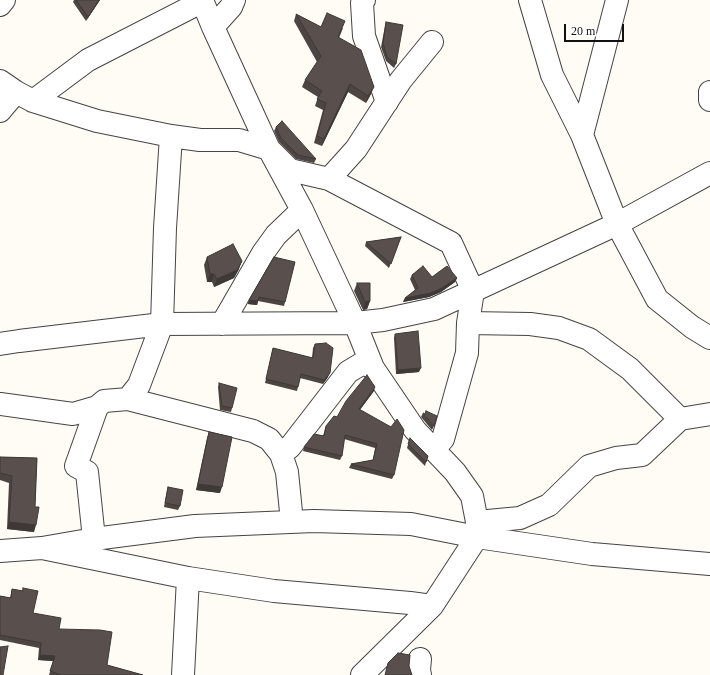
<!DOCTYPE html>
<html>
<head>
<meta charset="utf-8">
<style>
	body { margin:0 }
	#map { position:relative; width:710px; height:675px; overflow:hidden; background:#fffbf5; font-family:Georgia,serif }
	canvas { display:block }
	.scale { position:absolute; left:564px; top:24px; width:60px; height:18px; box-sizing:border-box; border:2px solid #111; border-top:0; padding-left:5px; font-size:12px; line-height:14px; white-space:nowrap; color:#111; -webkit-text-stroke:3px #fff; paint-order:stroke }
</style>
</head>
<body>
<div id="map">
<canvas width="710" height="675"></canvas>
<div class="scale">20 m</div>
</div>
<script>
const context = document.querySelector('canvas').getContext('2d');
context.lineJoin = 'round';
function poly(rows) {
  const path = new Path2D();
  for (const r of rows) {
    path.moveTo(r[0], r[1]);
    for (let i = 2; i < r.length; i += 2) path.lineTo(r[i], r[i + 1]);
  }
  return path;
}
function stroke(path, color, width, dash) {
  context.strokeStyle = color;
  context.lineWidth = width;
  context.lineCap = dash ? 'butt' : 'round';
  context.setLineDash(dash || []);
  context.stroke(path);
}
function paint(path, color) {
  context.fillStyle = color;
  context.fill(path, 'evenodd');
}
const minor = poly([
	[202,0,213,27,269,149,302,210,355,323,373,368,415,430,455,472,472,496,477,522,477,537,432,606,362,675],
	[364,0,362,3,364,36,387,102],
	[530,0,552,75,582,135],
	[617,0,582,135,617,224,657,299,692,327,710,338],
	[0,5,4,0],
	[213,27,231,7,234,0],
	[0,81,16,92,33,101,97,121,171,136,200,140,239,140,269,149,290,170,329,179,451,243,473,291,468,323,467,353,443,439,433,450],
	[710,92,710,100],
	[33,101,88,60,203,1],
	[0,111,16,92],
	[171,136,165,228,162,324,139,385,128,399,253,431,269,439,281,454,287,472,292,522],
	[329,179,356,149,401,80,432,42],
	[468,323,530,324,559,328,589,339,630,369,680,419],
	[222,324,263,253,276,235,302,210],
	[0,344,19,341,162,324,355,323,383,320,434,309,617,224,710,173],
	[0,404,73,414,97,407,104,401,128,399],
	[281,454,290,447,348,372,363,363,373,368],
	[477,522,520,518,549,505,589,466,616,458,642,455,680,419,710,414],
	[94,539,87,472,76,466,97,407],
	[42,548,94,539,195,526,314,521,411,524,477,537,592,554,710,564],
	[0,551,42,548,188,578,274,591,410,603,432,606],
	[420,659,419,670,420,675],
	[183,675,188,578]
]);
stroke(minor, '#444', 24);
stroke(minor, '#fff', 22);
paint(poly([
	[74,0,100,0,86,21,73,2],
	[296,14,321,27,343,28,339,38,371,94,366,103,348,92,322,146,314,143,323,110,315,106,318,97,302,87,305,80,317,62,294,21],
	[386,22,396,64,394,68,386,61,381,47,385,26],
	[276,127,316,159,314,163,296,159,279,142,274,131],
	[401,237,389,268,365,246,366,242],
	[207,257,239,269,234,278,214,287,212,282,207,282,204,265],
	[274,257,285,302,284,306,258,301,257,305,248,304,249,300],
	[412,275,432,277,457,278,455,282,441,292,429,297,403,302,405,298,415,290,410,279],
	[357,283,370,301,367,309,363,310,354,291],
	[395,334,419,372,396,374,394,338],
	[315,344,328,377,323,384,300,378,297,391,265,383,273,348,312,358,313,348],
	[219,383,232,408,231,412,220,410,218,387],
	[374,391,360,410,394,475,392,479,349,468,351,464,373,460,375,448,344,439,342,456,340,460,303,451,304,447,323,436,326,426,337,417],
	[423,413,434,426,432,430,421,417],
	[209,432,220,493,196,490,207,438],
	[410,438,428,456,425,466,407,448],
	[0,457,37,458,34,532,7,529,9,483,0,480],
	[168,487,180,506,178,510,164,507,167,491],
	[23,588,33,613,59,629,107,665,143,675,49,675,53,661,38,660,39,648,0,640,0,596,10,598,12,589,22,591]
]), '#4d4542');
paint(poly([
	[99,0,100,0,86,21,88,17],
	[350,84,348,92,322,146,324,139],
	[374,87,371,94,366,103,368,96],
	[242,261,239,269,234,278,214,287,217,279],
	[210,274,214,274,212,282,207,282],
	[457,278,455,282,441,292,429,297,403,302,405,298],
	[249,300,258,301,257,305,248,304],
	[370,301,367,309,363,310,365,302],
	[421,368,419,372,396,374,398,370],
	[330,373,328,377,323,384,324,380],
	[375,387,374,391,357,413,359,409],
	[198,484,222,487,220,493,196,490],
	[9,522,36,525,34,532,7,529],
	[40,655,55,656,53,661,38,660]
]), '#3e3836');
const building = poly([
	[76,0,99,0,88,17,76,0],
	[327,13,345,21,338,37,361,50,374,87,368,96,350,84,324,139,317,136,326,103,317,99,322,91,305,80,321,56,296,14,321,27,327,13],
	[386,22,403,25,396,64,387,57,383,43,386,22],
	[282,121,316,159,298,155,281,138,276,127,282,121],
	[401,237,391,264,366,242,401,237],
	[233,244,242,261,237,270,217,279,214,274,210,274,207,257,233,244],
	[274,257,295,262,285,302,259,297,258,301,249,300,274,257],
	[423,266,432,277,447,266,457,278,442,288,431,293,405,298,418,288,412,275,423,266],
	[357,283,370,283,370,301,365,302,357,283],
	[418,331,421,368,398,370,395,334,418,331],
	[326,343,333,348,330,373,324,380,301,374,298,387,266,379,273,348,313,358,315,344,326,343],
	[367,375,375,387,359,409,391,427,397,419,404,430,394,475,351,464,373,460,377,444,345,435,342,456,304,447,314,434,324,436,326,426,334,416,337,417,346,401,367,375],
	[219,383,237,388,232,408,222,406,219,383],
	[426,411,437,416,434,426,423,413,425,414,426,411],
	[209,432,232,437,222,487,198,484,209,432],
	[410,438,428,456,426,462,408,444,410,438],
	[0,457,37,458,35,507,39,507,36,525,9,522,12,476,0,473,0,457],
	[168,487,183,490,180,506,165,503,168,487],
	[23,588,38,591,33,613,61,618,59,629,100,630,112,632,107,665,143,675,61,675,50,671,55,656,40,655,41,643,0,635,0,596,11,598,12,589,23,591,23,588],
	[8,646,3,675,0,675,0,647,8,646],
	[398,653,410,655,409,666,412,675,385,675,388,663,398,653]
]);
paint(building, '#59504d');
stroke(building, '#3e3836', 1);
</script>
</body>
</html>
